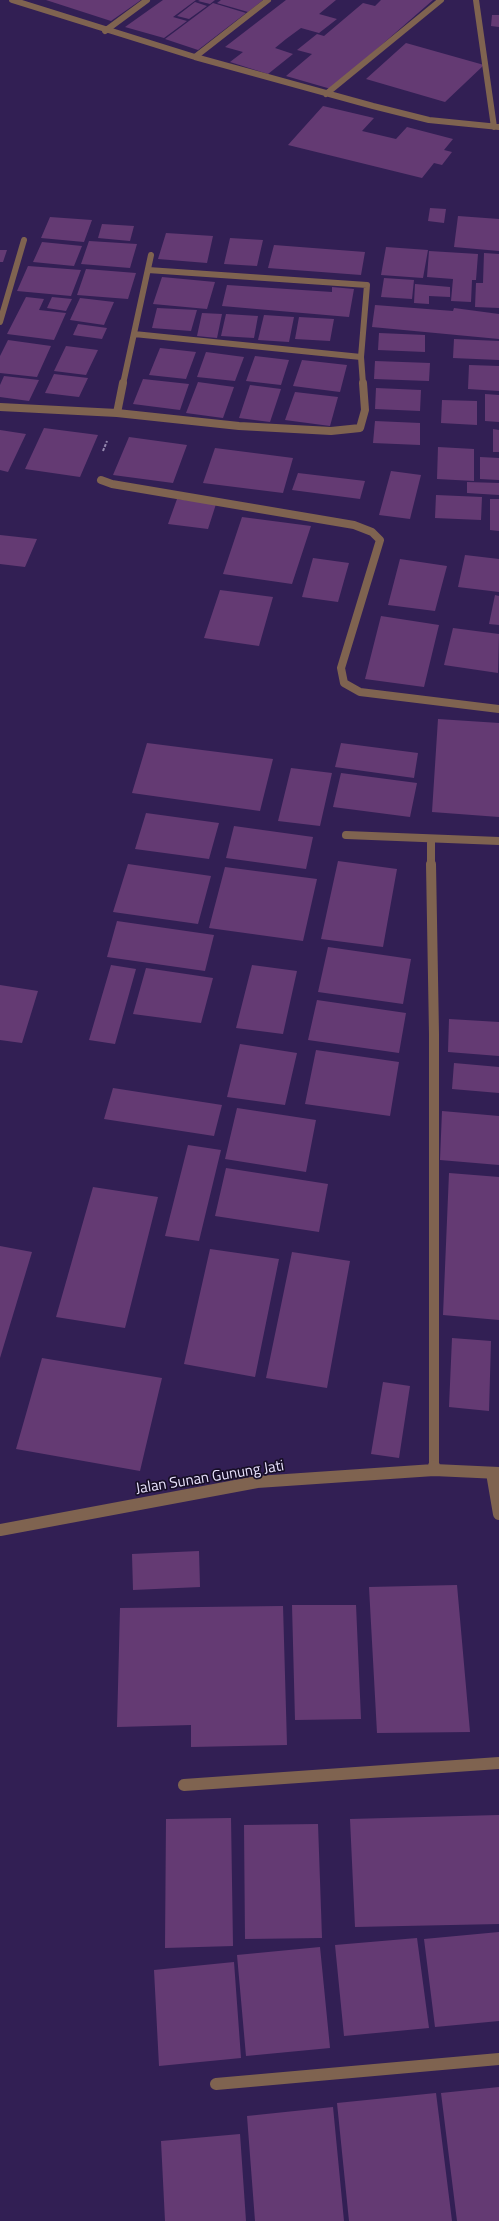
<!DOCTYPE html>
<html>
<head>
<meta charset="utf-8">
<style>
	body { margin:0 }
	canvas { display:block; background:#321f54 }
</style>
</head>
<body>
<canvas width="499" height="2221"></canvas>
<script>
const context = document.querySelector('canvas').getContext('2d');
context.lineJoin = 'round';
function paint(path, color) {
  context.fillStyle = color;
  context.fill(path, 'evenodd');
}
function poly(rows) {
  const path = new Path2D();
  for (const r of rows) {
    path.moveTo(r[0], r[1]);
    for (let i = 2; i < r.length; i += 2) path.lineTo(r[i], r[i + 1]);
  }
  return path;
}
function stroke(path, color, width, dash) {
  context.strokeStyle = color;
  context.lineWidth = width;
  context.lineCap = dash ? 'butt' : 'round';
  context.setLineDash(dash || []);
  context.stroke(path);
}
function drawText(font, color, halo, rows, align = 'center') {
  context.font = font + ' "Titillium Web",sans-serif';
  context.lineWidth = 3.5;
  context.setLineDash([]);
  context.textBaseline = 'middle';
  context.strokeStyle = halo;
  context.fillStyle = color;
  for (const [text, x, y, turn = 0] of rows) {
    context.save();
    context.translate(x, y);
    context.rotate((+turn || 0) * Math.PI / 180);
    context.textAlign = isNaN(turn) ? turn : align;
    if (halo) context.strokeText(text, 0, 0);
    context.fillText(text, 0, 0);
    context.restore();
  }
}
paint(poly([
	[46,0,141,0,111,21],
	[163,0,196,0,173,17,187,21,164,38,125,27],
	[200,0,215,0,210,4,198,1],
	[221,0,263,0,248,12,217,3],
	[286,0,336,0,319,14,337,19,319,33,301,28,286,39,275,48,293,54,268,74,230,62,243,52,225,47],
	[381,0,433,0,331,89,286,76,312,54,297,50,317,34,324,36,363,3,375,6],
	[195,2,207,6,189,19,177,16],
	[213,3,246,13,198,50,165,39],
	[492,15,499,15,499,27,491,26],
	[406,43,484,65,445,102,366,79],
	[323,106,374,118,362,131,396,139,407,127,453,139,444,150,452,152,442,165,434,163,422,178,288,145],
	[430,208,446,209,444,223,428,221],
	[458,216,499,219,499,251,454,247],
	[50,217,92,220,84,242,41,238],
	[102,224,134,226,130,241,98,238],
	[166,233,213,236,207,263,158,259],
	[230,238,263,240,257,266,224,264],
	[89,241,137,244,130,268,81,264],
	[42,242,82,246,74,266,33,262],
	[274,245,365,252,361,275,268,268],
	[386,247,428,250,423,278,381,275],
	[0,250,7,250,3,262,0,262],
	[429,251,478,254,476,280,472,280,471,302,451,301,453,279,427,277],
	[484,253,499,254,499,308,475,307,476,283,483,283],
	[28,266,81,270,71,296,17,291],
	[86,269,136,273,128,299,77,295],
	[162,277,215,282,207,309,153,304],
	[384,278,414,280,412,299,381,297],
	[415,284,450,287,450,297,429,296,429,304,414,303],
	[227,285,332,292,332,287,354,289,349,317,222,306],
	[26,297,44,299,39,310,66,313,54,340,7,334],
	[52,297,72,299,66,311,47,308],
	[80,298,114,302,104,325,70,320],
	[375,305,453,311,454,308,499,314,499,339,372,327],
	[157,308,197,310,191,331,152,328],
	[202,313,222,314,217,338,197,336],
	[226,314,258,316,254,338,221,336],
	[264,315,294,317,289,342,258,340],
	[299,317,334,319,330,341,295,339],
	[78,324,107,328,102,339,73,335],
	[379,333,425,335,425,352,378,350],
	[454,339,499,341,499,360,453,358],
	[8,340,51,346,37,377,0,373,0,356],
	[66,346,98,350,86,375,54,371],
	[160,348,196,352,186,379,149,375],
	[206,352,244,357,235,381,197,377],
	[255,356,289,360,281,385,246,381],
	[302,360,347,365,340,392,293,386],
	[375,361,430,363,429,381,374,379],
	[469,365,499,366,499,391,468,389],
	[54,374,88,378,79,397,45,393],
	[4,376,39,380,29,401,0,397,0,385],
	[143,379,189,384,180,410,133,404],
	[198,382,234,387,223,418,186,413],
	[250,385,281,389,270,422,239,418],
	[376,388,421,390,420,411,375,409],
	[295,392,338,397,330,426,285,420],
	[485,394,499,395,499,422,485,421],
	[442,400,477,401,477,425,441,423],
	[375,421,420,423,420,445,373,443],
	[44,428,98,435,80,477,25,469],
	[493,429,499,430,499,452,493,452],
	[0,430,26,434,8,472,0,470],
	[129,437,187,445,173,483,113,475],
	[438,447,474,449,474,481,437,479],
	[215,448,293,458,283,493,203,483],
	[480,457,499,458,499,480,480,479],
	[391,471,421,475,410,519,379,515],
	[298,473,365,481,360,499,292,490],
	[467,482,499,483,499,495,467,493],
	[436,495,482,497,481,520,435,518],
	[177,499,216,504,208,529,168,524],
	[490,499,499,499,499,531,490,530],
	[242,517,311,526,292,584,223,574],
	[0,535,37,539,25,567,0,564],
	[465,555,499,559,499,592,458,587],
	[313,558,349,563,338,602,302,597],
	[400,559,447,566,435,611,388,605],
	[220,590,273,597,259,646,204,638],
	[495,595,499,596,499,625,489,624],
	[381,616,439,625,424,687,365,679],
	[453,628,499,634,498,673,444,665],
	[438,719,499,723,499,817,432,812],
	[147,743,273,759,260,811,132,793],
	[341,743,418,753,414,778,335,767],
	[291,768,332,773,320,826,278,821],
	[341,773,417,783,410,817,333,807],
	[146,813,219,823,209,859,135,849],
	[234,826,313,837,306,869,226,858],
	[338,861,397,869,383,947,321,939],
	[128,864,211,876,198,924,113,912],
	[225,867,317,879,303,941,209,928],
	[117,921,214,935,205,971,107,957],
	[328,947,411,959,403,1004,318,992],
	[111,965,136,969,115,1044,89,1040],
	[252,965,297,971,283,1034,236,1028],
	[146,968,213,978,201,1023,133,1014],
	[0,985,38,991,22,1043,0,1040],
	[317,1000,406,1013,399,1053,308,1040],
	[449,1019,499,1022,499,1056,448,1052],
	[240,1044,297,1053,285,1105,227,1097],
	[316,1050,399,1062,390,1116,305,1104],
	[454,1063,499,1067,499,1093,452,1089],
	[113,1088,222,1105,214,1136,104,1119],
	[237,1108,316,1120,306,1172,225,1159],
	[442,1111,499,1116,499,1165,440,1160],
	[188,1145,221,1150,199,1241,165,1236],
	[226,1168,328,1184,319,1232,215,1216],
	[449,1173,499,1177,499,1320,443,1315],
	[93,1187,158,1197,125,1328,56,1317],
	[0,1246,32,1252,0,1358],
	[210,1249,279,1259,255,1377,184,1364],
	[292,1252,350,1261,327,1388,266,1378],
	[452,1338,491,1341,489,1411,449,1407],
	[42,1358,162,1378,140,1471,16,1449],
	[383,1382,410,1386,399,1458,371,1454],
	[199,1551,200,1587,133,1590,132,1554],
	[457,1585,470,1732,377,1733,369,1587],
	[292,1605,356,1605,361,1719,295,1720],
	[283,1606,287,1745,191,1747,191,1725,117,1727,120,1608],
	[499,1815,499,1924,355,1927,350,1819],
	[231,1818,233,1946,165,1948,166,1819],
	[318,1824,322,1938,245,1939,244,1825],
	[499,1932,499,2021,435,2027,424,1939],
	[417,1938,429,2028,344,2036,335,1945],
	[320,1947,330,2048,246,2056,237,1955],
	[234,1962,241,2058,159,2066,154,1970],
	[499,2087,499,2221,457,2221,441,2093],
	[436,2093,452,2221,349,2221,337,2103],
	[333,2107,344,2221,255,2221,247,2116],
	[240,2134,246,2221,165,2221,161,2141]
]), '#643a73');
stroke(poly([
	[103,451,107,441]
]), '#9588af', 2, [3, 1.5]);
stroke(poly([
	[12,0,195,57,373,106,429,120,499,127],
	[476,0,494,127],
	[105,31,147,0],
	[195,57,268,0],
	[326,94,441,0],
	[148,270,367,285,361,357,363,384],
	[0,322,24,240],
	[134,334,361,357],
	[123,384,151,255]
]), '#7f6350', 6);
stroke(poly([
	[0,407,117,413,239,426,331,431,360,428,365,410,363,383],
	[117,413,123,383],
	[101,480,112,484,354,525,372,532,380,540,341,668,344,683,360,692,499,709],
	[346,835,499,841],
	[431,839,431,865]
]), '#7f6350', 8);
stroke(poly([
	[431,864,434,1034,434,1467]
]), '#7f6350', 10);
stroke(poly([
	[434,1466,434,1470],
	[492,1473,499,1514],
	[0,1530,257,1482,434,1470,499,1473],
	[184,1785,499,1763],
	[216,2084,499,2059]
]), '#7f6350', 12);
drawText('15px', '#eae3fe', '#170f27', [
	["Jalan Sunan Gunung Jati",210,1478,-9]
]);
</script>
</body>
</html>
